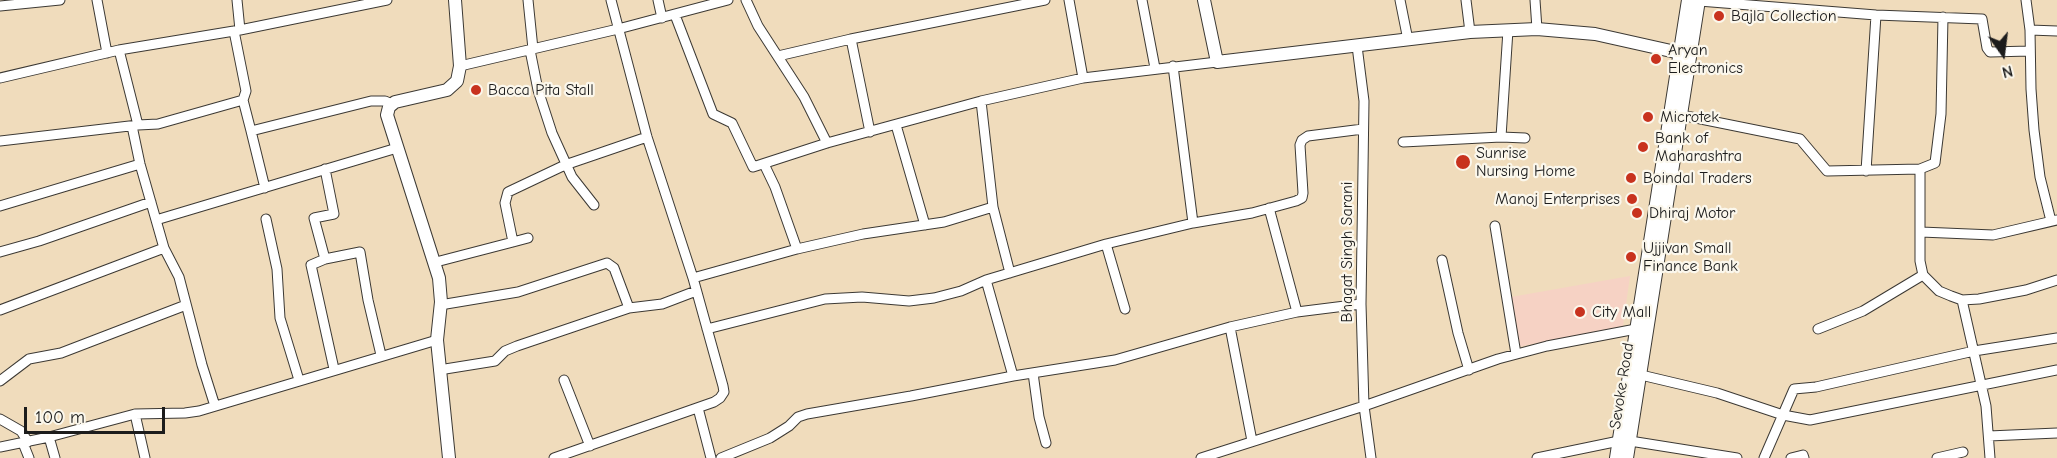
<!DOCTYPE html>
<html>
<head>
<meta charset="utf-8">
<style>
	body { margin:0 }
	#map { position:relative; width:2057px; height:458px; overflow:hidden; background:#f0dcbc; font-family:"Comic Neue",sans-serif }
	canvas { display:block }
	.north { position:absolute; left:1973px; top:24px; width:60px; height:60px; -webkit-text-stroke:4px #fbf7ec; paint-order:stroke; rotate:166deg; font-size:16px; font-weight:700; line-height:24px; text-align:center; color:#1c1c1c }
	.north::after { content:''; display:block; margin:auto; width:21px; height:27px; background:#1c1c1c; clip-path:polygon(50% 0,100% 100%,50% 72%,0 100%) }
	.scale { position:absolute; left:24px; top:407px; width:141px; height:27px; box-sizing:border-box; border:3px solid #1c1c1c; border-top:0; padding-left:8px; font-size:18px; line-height:21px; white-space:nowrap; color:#1c1c1c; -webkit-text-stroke:4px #fbf7ec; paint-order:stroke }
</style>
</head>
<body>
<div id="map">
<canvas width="2057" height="458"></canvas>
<div class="north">N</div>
<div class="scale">100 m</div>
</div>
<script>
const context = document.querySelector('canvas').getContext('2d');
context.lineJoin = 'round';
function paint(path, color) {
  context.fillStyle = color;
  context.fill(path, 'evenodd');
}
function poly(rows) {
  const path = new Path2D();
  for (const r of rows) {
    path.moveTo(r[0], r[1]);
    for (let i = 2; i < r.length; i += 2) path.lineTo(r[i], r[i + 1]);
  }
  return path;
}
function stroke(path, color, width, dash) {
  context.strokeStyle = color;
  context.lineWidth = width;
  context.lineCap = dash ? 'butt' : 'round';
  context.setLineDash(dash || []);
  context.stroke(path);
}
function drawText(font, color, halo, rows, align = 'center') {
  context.font = font + ' "Comic Neue",sans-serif';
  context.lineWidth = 4.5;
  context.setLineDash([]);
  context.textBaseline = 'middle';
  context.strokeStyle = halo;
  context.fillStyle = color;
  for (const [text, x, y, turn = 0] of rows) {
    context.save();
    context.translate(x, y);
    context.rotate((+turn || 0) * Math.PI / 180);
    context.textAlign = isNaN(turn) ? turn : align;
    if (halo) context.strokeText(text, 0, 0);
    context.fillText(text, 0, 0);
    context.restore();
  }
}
paint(poly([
	[1630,276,1623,326,1518,347,1511,297]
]), '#f6d2c4');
const street = poly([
	[97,0,107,53],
	[237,0,240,30],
	[528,0,533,49],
	[658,0,662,18],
	[746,0,758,26,804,97,827,143],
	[1069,0,1083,78],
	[1142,0,1155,68],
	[1400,0,1408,40],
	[1466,0,1470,32],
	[1535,0,1537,29],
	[2026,0,2030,30,2031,89,2034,130,2040,177,2051,221],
	[1699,1,1876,15,1982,19,1987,48,1990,52,2030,51],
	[0,6,60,0],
	[675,15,713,114,732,123,753,167,827,143,981,101,1083,78,1217,62],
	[2030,30,2057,31],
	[234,31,246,91,243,100,251,131,371,101,385,101,392,104],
	[1357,46,1364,101,1361,304,1364,406,1371,458],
	[119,50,138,125],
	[530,50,538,90,552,133,572,177,594,205],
	[778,56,851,39],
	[460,66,618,29,728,0],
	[1173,66,1193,223],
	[0,78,119,50,240,30,387,0],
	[981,101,993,207,1010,273],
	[1681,115,1800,139,1827,171,1920,169,1920,261,1923,275,1939,291,1951,296,1962,300,1979,299,2026,290,2057,280],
	[896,125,925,225],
	[132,126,140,164,164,248,179,277,202,365,215,406],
	[251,131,265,188],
	[870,132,851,39,1045,0],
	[1501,137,1525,138],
	[0,141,138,125,158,124,243,100],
	[1403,142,1501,137,1508,30],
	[764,164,775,187,797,249],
	[1920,169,1935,163,1941,114,1943,17],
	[1866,171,1876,15],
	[0,206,140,164],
	[1269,208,1297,312],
	[266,219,277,269,280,318,299,380],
	[156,220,397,148],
	[1495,226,1516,354],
	[1921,232,1993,235,2057,220],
	[513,242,528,238],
	[1106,244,1125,309],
	[0,252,39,241,151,202],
	[325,259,314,218,334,214,325,169],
	[1442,260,1458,333,1469,370],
	[436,262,513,242,505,203,508,192,565,165,647,137],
	[693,278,797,249,863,234,944,222,993,207],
	[986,280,1013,376],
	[1962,300,1986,406,1990,458],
	[440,305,518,292,607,263,614,268,629,308],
	[0,310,164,248],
	[1230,327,1252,441],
	[707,329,825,299,862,297,909,301,934,298,961,291,986,280,1106,244,1193,223,1252,213,1296,201,1302,198,1303,193,1300,145,1302,140,1308,136,1363,129],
	[1818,329,1863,311,1923,275],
	[334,369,311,265,325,259,360,252,368,300,381,355],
	[439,370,495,361,505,351,517,346,629,308,662,304,696,291],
	[1033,373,1039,417,1046,443],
	[1641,375,1717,393,1783,415,1810,420,2057,370],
	[564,380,590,446],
	[0,381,29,359,61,353,186,305],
	[698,408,711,458],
	[135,414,145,458],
	[0,419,21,431,28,442],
	[1989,436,2057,433],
	[49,437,55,458],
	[1630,441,1737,458],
	[23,443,29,458],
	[0,447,49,437,135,414,185,413,199,411,437,340],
	[554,458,714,402,720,398,724,392,723,386,693,278,647,137,611,0],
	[721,458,770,438,789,426,798,417,807,414,911,396,1013,376,1115,360,1230,327,1297,312,1361,304],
	[1201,458,1364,406,1498,359,1547,346,1636,329],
	[1537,458,1619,441],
	[1764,458,1794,389,1816,387,1974,351,2057,338],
	[1791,458,1803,455,1804,458],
	[1937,458,1963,452]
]);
const secondary = poly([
	[1204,0,1217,62,1470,32,1537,29,1595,34,1689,55],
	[449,458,437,340,441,302,439,278,387,115,389,107,395,102,447,90,457,81,460,66,455,0],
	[1616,458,1688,0],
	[1627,458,1699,0]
]);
stroke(street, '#3c3934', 11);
stroke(secondary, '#3c3934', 14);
stroke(street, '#fff', 9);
stroke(secondary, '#fff', 12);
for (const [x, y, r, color] of [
	[1719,16,6,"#c8321e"],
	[1656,59,6,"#c8321e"],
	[476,90,6,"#c8321e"],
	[1648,117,6,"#c8321e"],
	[1643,147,6,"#c8321e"],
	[1463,162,8,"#c8321e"],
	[1631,178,6,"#c8321e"],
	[1632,199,6,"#c8321e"],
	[1637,213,6,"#c8321e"],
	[1631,257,6,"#c8321e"],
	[1580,312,6,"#c8321e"]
]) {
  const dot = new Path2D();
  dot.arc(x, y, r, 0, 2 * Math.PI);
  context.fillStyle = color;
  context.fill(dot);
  stroke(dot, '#fbf7ec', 2);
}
drawText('16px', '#1c1c1c', '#fbf7ec', [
	["Bajla Collection",1731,16],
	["Aryan",1668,50],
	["Electronics",1668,68],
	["Bacca Pita Stall",488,90],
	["Microtek",1660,117],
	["Bank of",1655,138],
	["Maharashtra",1655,156],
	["Sunrise",1476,153],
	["Nursing Home",1476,171],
	["Boindal Traders",1643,178],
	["Manoj Enterprises",1620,199,"right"],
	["Dhiraj Motor",1649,213],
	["Ujjivan Small",1643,248],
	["Finance Bank",1643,266],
	["City Mall",1592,312]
], 'left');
drawText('16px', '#1c1c1c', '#fbf7ec', [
	["Bhagat Singh Sarani",1347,252,-90],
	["Sevoke Road",1622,386,-81]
]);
</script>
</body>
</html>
